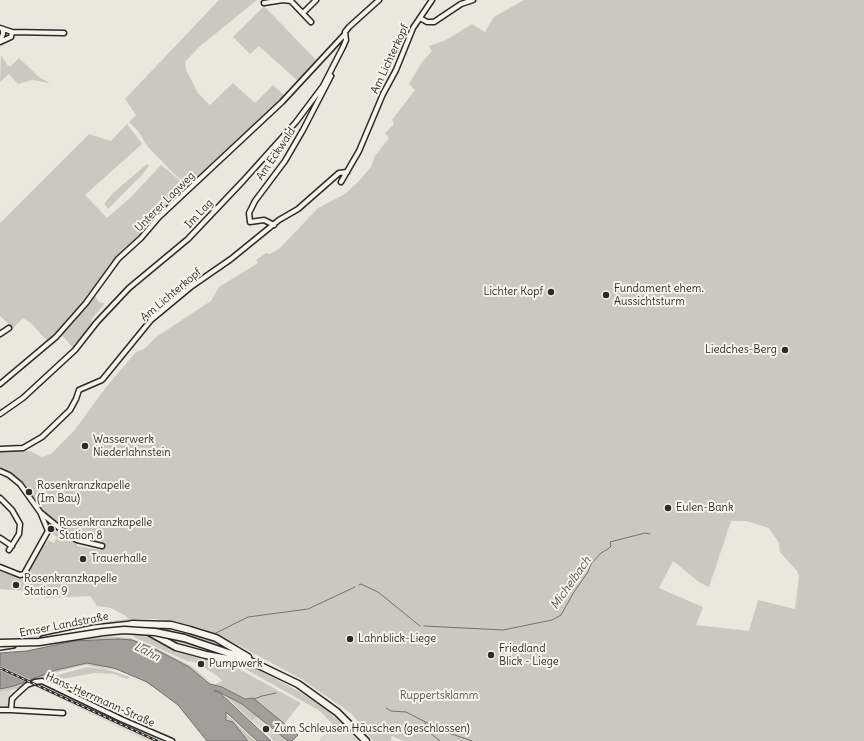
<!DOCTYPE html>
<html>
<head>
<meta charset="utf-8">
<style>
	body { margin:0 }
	canvas { display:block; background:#ebe7dd }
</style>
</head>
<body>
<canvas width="864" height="741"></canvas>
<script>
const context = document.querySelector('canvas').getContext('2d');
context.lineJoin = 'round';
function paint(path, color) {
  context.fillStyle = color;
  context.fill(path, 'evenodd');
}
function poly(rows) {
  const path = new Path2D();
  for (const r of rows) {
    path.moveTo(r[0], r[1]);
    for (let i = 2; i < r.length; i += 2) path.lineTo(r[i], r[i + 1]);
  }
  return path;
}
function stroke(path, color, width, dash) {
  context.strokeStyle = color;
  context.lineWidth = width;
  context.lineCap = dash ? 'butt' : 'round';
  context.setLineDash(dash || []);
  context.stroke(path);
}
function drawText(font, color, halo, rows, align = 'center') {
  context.font = font + ' Delius,sans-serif';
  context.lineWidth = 4;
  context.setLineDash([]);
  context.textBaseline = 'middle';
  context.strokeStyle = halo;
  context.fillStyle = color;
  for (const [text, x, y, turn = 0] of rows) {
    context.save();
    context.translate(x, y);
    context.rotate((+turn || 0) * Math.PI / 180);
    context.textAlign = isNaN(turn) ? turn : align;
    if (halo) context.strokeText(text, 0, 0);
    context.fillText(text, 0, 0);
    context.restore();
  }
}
paint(poly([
	[40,683,55,691,163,741,148,741,120,728,36,687],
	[11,690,8,707,0,707,0,692],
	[257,716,274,731,270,737,252,721],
	[341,723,359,741,320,741,320,738]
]), '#dbd7ce');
paint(poly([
	[219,0,257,0,199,47,185,62,186,70,198,93,210,105,233,83,255,103,273,85,285,96,190,186,175,175,148,147,138,131,129,122,136,115,125,99],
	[524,0,864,0,864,741,403,741,392,736,391,741,373,741,352,714,303,680,240,646,201,628,157,619,136,619,94,624,23,641,0,640,0,639,24,639,96,623,128,619,126,616,111,608,97,606,90,596,46,598,27,591,0,589,0,568,19,576,24,581,27,576,25,574,43,544,45,545,48,540,54,543,57,537,47,530,42,518,20,486,9,477,0,473,0,451,30,451,42,457,51,454,74,431,107,386,136,352,144,349,156,337,211,301,219,287,258,263,256,260,266,253,270,254,280,248,318,208,345,194,358,182,371,167,375,156,389,138,385,133,394,124,392,120,415,90,409,84,422,62,432,51,429,46,446,40,472,24,485,32,494,17],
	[731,521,746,521,769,528,779,543,780,552,797,571,799,576,795,609,758,600,749,631,696,625,703,607,659,588,673,561,699,582,709,587],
	[78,539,102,547,100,550,77,546],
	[264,6,317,61,298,81,259,46,250,54,233,37],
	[1,55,8,66,11,66,19,58,39,77,50,83,32,80,18,84,9,74,0,82],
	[127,124,142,144,85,195,107,218,131,197,161,165,188,187,117,258,85,301,56,336,48,342,31,323,23,318,13,328,0,316,0,223,89,134,111,141],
	[147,164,149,166,142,175,108,209,104,204,113,193],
	[94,294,99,302,105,303,91,320,93,322,73,348,61,334],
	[139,625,177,628,216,641,236,652,184,634,145,628],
	[134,635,151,636,173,649,224,661,301,703,284,724,253,698,245,699,222,687,217,686,215,684,222,681,220,678,199,664,190,661,189,662,134,637],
	[106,636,130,638,156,648,191,666,213,684,189,667,155,649,132,640,74,641],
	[163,637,186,642,241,659,193,650],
	[233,662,251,666,298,691,326,709,341,723,335,727,320,711],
	[87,663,114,668,137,676,147,682,170,698,142,680,117,670,96,667,86,665,76,667,51,674,32,681,30,680,56,670],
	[87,667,105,669,130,677,127,679,114,674,94,673,46,682,39,680],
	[25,682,28,683,22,688,0,692,0,689],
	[222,693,242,704,257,716,252,721],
	[227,714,228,716,255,741,249,741,233,722,227,719],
	[274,731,288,741,274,741,270,737]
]), '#cbc8bf');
const water = poly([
	[118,639,132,640,155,649,189,667,210,684,222,687,245,699,253,698,298,735,292,741,288,741,242,704,215,690,214,691,219,692,271,741,257,741,226,712,226,720,233,722,248,741,207,741,178,705,147,682,114,668,87,663,56,670,14,686,0,689,0,653,27,651,74,641,118,639]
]);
paint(water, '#a29f98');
stroke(water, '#72716c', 1);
paint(poly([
	[0,666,33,681,28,683,0,670]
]), '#ebe7dd');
stroke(poly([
	[359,585,361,584,378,592,420,626],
	[424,626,503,630,552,620,561,615,574,592,588,572,591,564,601,553,608,549,611,546,610,542,645,533,650,534],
	[216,633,248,617,308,609,355,587],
	[254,699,262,696,276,693],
	[386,708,391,711,406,712,443,731,472,741],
	[425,723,429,732,440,741]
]), '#72716c', 1);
const minor = poly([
	[283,0,291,1,311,22],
	[264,3,283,0],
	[303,13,316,0],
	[420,18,427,22,434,22,461,4,473,0],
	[0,28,12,32,64,33],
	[0,41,3,34,3,30],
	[0,42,11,37,12,32],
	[341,182,359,151,383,94,396,70,413,28,432,0],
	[274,225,264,220,250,222,249,213,255,201,285,161,303,130,331,76],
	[0,334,9,328],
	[0,384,56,337,86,303,118,259,141,238,159,217,282,102,345,34],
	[0,414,23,398,75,350,97,322,129,288,188,239,243,181,296,122,323,86,343,47,346,40,345,32,349,27,379,0],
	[0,449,23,448,42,437,70,410,76,399,79,390,102,380,151,320,192,286,231,259,279,220,298,209,339,173,347,172],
	[0,471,9,475,20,484,40,512,63,531,77,540,102,546],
	[0,498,12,510,20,524,19,534,9,550],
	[0,538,12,546],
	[0,567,20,575,24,574,48,531,41,514],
	[0,710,11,710,12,699,16,695,27,685,35,682,42,681,121,719,172,741],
	[11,710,63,713]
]);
const tertiary = poly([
	[43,639,94,628,132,624],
	[0,647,13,645]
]);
const primary = poly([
	[132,624,171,625,190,630,216,638,248,657],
	[149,632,176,647,206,655,250,663],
	[184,638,246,659,298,684,337,712,366,741]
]);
stroke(minor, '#2b2b2b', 7);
stroke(tertiary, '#2b2b2b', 8);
stroke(primary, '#2b2b2b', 9);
stroke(minor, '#f7f3e8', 4);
stroke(tertiary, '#f7f3e8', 5);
stroke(primary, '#f7f3e8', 6);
const rail = poly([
	[0,668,157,741]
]);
stroke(rail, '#2b2b2b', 2.5);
stroke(rail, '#f7f3e8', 1, [3]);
const primaryBridge = poly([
	[0,643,39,642,103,632,124,630,155,632,184,638]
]);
stroke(primaryBridge, '#2b2b2b', 9, []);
stroke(primaryBridge, '#f7f3e8', 6);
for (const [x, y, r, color] of [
	[551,292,4,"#2b2b2b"],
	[606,295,4,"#2b2b2b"],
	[785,350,4,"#2b2b2b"],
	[85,446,4,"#2b2b2b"],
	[29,492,4,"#2b2b2b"],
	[668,508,4,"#2b2b2b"],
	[51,529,4,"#2b2b2b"],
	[83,559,4,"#2b2b2b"],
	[16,585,4,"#2b2b2b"],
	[350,639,4,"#2b2b2b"],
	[491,655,4,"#2b2b2b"],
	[201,664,4,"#2b2b2b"],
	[266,729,4,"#2b2b2b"]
]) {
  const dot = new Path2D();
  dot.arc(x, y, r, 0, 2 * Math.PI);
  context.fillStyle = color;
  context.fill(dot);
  stroke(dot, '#f7f3e8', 1.5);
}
drawText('11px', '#2b2b2b', '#f7f3e8', [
	["Am Lichterkopf",390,59,-65],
	["Am Eckwald",276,154,-56],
	["Unterer Lagweg",165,202,-45],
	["Im Lag",199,214,-47],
	["Am Lichterkopf",171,295,-40],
	["Emser Landstraße",64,625,-11],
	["Hans-Herrmann-Straße",100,700,24]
]);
drawText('11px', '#2b2b2b', '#f7f3e8', [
	["Fundament ehem.",614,289],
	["Aussichtsturm",614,302],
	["Lichter Kopf",543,292,"right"],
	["Liedches-Berg",777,350,"right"],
	["Wasserwerk",93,440],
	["Niederlahnstein",93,453],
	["Rosenkranzkapelle",37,486],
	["(Im Bau)",37,499],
	["Eulen-Bank",676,508],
	["Rosenkranzkapelle",59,523],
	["Station 8",59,536],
	["Trauerhalle",91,559],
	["Rosenkranzkapelle",24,579],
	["Station 9",24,592],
	["Lahnblick-Liege",358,639],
	["Friedland",499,649],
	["Blick - Liege",499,662],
	["Pumpwerk",209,664],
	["Zum Schleusen Häuschen (geschlossen)",274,729]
], 'left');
drawText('11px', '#535250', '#f7f3e8', [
	["Ruppertsklamm",439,696]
]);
drawText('italic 12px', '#555451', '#f7f3e8', [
	["Michelbach",571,583,-55],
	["Lahn",147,652,27]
]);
</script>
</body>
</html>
